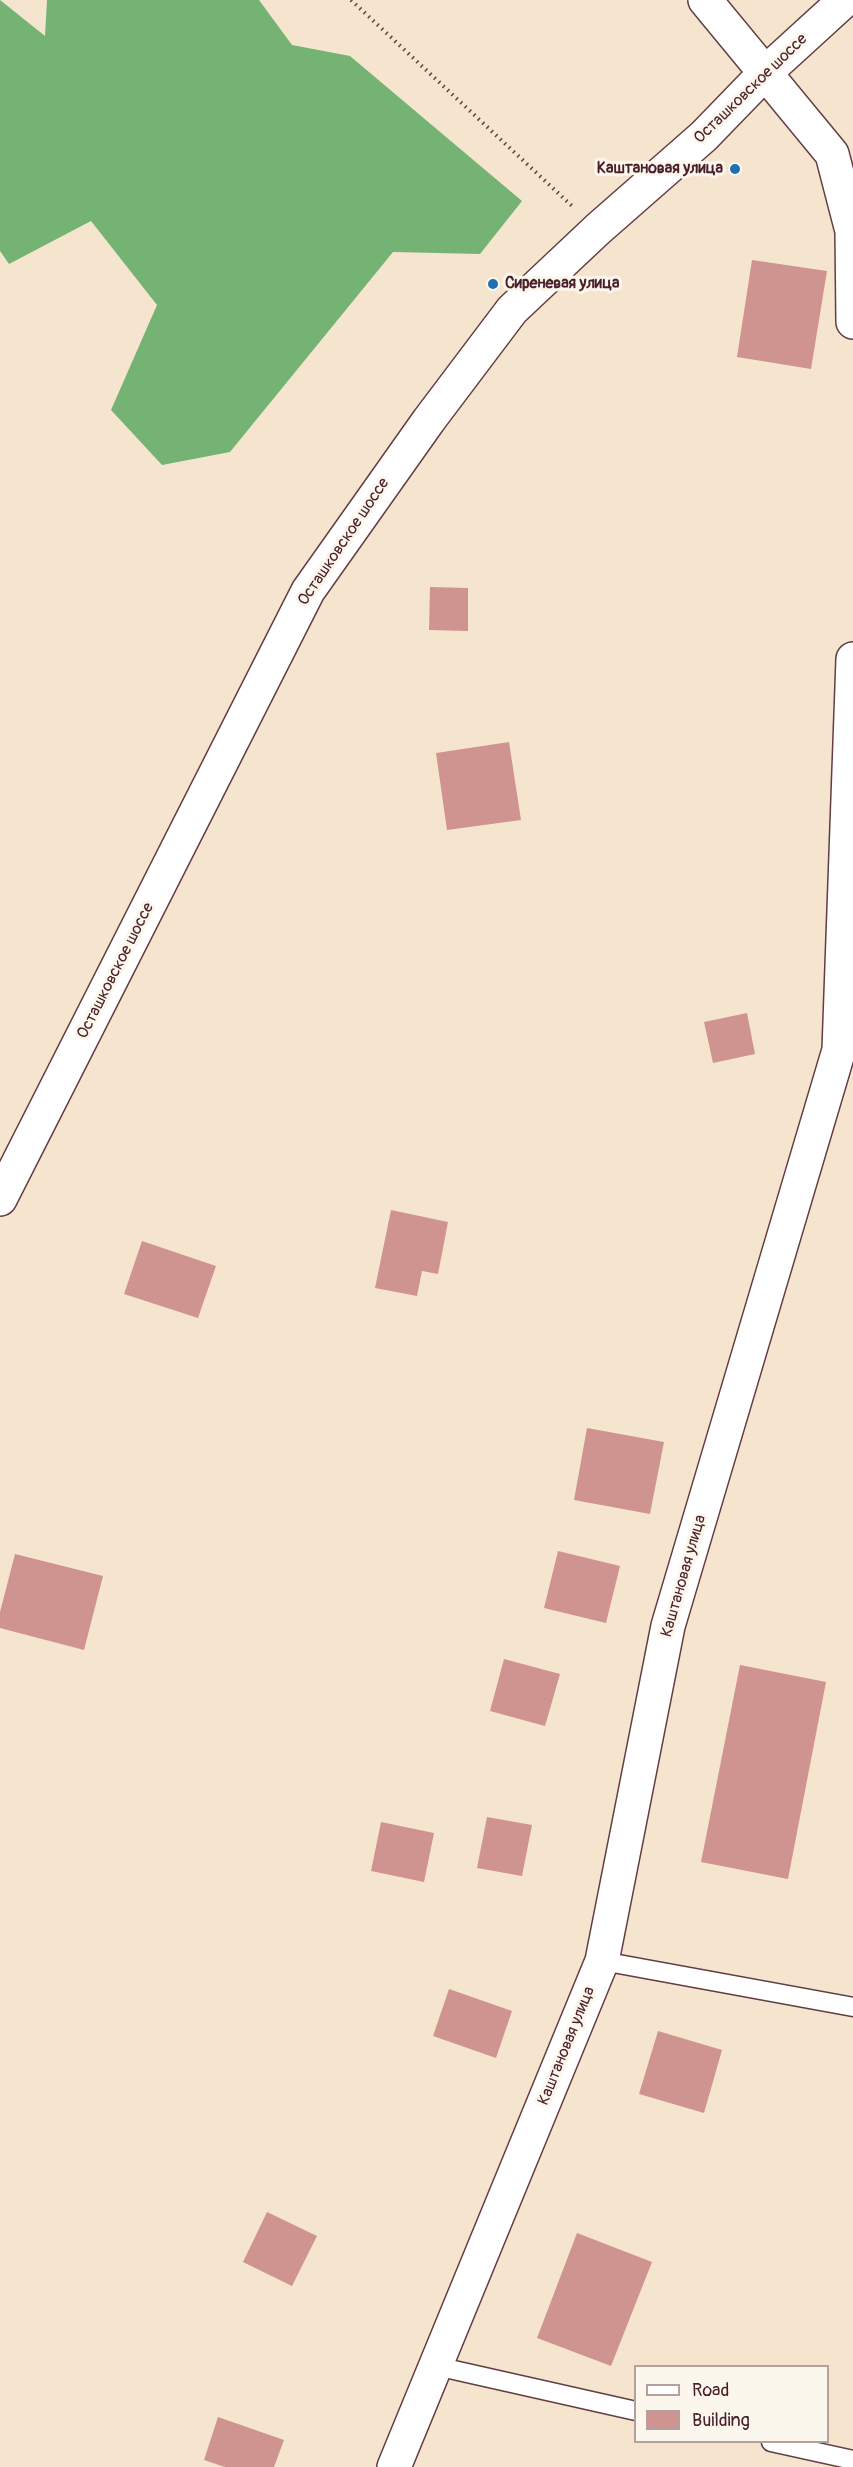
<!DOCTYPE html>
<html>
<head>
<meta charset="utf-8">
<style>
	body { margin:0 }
	#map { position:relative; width:853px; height:2467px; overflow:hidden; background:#f6e5ce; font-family:Pangolin,sans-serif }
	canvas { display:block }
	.legend { position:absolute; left:634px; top:2365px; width:195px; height:78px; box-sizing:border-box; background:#fbf7ec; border:2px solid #b4a19f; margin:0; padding:8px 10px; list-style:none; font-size:18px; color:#4a1f2b }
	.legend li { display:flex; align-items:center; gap:12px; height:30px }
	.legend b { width:30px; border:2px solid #b4a19f }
</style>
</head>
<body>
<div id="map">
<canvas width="853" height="2467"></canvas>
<ul class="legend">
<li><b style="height:8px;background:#fff"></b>Road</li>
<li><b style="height:16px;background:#d09490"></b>Building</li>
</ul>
</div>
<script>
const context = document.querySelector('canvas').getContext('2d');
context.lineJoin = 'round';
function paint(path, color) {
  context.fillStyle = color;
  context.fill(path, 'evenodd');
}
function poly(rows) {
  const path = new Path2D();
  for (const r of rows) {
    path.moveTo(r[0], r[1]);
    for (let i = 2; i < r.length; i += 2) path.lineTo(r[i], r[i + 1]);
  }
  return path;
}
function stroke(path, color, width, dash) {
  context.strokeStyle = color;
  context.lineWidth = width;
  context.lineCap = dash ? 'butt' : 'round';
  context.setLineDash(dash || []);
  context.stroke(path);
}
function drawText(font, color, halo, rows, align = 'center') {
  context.font = font + ' Pangolin,sans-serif';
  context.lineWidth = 6;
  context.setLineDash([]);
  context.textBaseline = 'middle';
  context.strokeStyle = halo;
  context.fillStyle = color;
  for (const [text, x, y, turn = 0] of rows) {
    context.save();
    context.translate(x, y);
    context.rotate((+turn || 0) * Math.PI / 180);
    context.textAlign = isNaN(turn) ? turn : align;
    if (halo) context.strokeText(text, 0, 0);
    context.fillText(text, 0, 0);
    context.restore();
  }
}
paint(poly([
	[0,0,45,36,47,0,259,0,292,45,350,56,522,201,480,254,393,252,230,452,162,465,111,410,157,305,91,221,9,264,0,251]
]), '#74b374');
paint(poly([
	[752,260,827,271,811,369,737,357],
	[430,587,468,588,468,631,429,630],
	[509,742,521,820,447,830,436,753],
	[747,1013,755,1054,713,1063,704,1022],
	[391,1210,448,1222,438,1274,422,1271,417,1296,375,1288],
	[142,1241,216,1266,198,1318,124,1294],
	[587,1428,664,1442,650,1514,574,1500],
	[558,1551,620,1566,606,1623,544,1608],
	[15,1554,103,1576,84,1650,0,1628,0,1612],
	[504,1659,560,1674,545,1726,490,1711],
	[740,1665,826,1682,788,1879,701,1862],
	[487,1817,532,1825,522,1876,477,1868],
	[381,1822,434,1833,424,1882,371,1871],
	[449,1989,512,2011,496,2058,433,2036],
	[658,2031,722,2050,704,2113,639,2094],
	[267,2212,317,2236,292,2286,243,2262],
	[577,2233,652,2262,611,2366,537,2338],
	[218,2417,284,2440,274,2467,225,2467,204,2460]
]), '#d09490');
const service = poly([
	[602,1961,853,2007],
	[436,2366,636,2411],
	[771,2442,853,2460]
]);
const minor = poly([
	[705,0,832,154,852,231,853,322],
	[394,2467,602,1961,668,1626,839,1050,853,659]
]);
const tertiary = poly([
	[0,1199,308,591,429,420,512,310,598,229,704,136,765,73,845,0]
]);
stroke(service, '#643d43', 21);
stroke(minor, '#643d43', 36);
stroke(tertiary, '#643d43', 36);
stroke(poly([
	[351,0,572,206]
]), '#643d43', 4, [1.5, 4.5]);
stroke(service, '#fff', 18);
stroke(minor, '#fff', 33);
stroke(tertiary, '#fff', 33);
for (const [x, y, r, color] of [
	[735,169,6,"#1f6fb2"],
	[493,284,6,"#1f6fb2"]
]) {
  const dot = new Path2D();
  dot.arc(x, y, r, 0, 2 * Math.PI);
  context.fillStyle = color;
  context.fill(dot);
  stroke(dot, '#fbf7ec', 2);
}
drawText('16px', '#4a1f2b', '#fbf7ec', [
	["Осташковское шоссе",751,89,-44],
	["Осташковское шоссе",344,542,-56],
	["Осташковское шоссе",116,971,-63],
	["Каштановая улица",684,1576,-74],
	["Каштановая улица",567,2046,-68]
]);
drawText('bold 16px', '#4a1f2b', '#fbf7ec', [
	["Каштановая улица",723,169],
	["Сиреневая улица",505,284,"left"]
], 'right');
</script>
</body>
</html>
